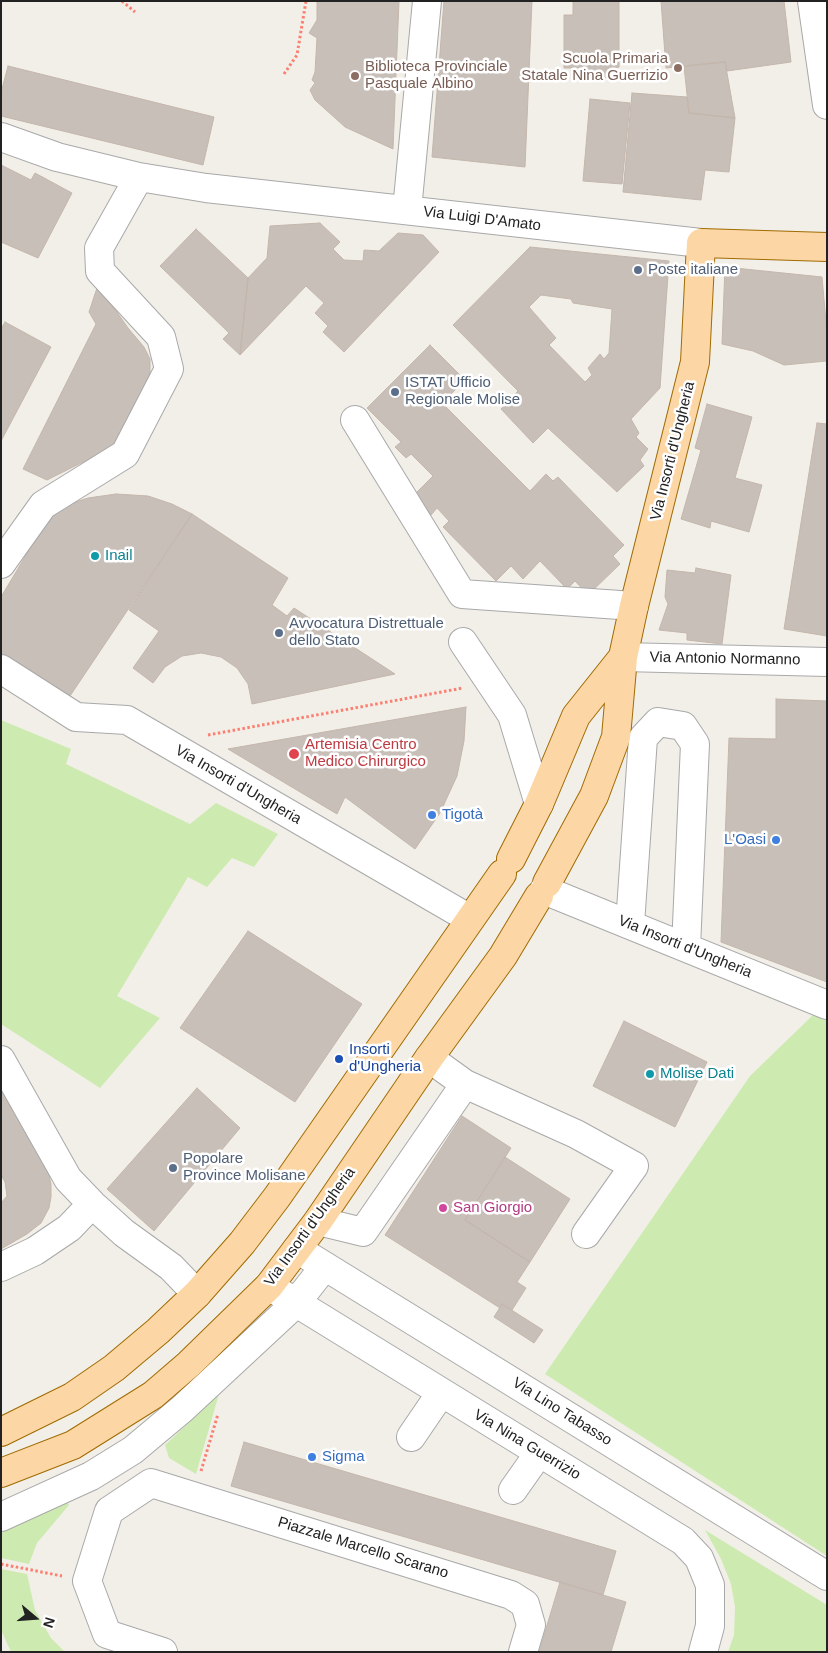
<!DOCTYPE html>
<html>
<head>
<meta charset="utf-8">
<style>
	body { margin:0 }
	#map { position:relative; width:828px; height:1653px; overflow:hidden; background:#f2efe9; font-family:Arial,sans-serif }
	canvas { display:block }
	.frame { position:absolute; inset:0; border:2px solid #222; pointer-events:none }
	.north { position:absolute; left:10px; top:1593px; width:50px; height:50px; -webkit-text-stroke:4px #fff; paint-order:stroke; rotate:108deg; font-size:14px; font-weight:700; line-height:20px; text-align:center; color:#222 }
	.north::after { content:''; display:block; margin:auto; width:18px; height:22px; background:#222; clip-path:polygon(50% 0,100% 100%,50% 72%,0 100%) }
</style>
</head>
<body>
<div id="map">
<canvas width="828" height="1653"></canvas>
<div class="frame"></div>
<div class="north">N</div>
</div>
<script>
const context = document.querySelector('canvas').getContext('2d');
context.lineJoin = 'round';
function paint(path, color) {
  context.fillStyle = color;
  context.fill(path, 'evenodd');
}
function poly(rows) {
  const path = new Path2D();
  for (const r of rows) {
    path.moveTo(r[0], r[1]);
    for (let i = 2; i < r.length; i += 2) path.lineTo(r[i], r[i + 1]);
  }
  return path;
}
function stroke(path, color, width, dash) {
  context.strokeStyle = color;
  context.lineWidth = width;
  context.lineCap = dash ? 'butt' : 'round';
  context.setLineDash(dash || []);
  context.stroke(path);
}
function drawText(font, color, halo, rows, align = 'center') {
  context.font = font + ' Arial,sans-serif';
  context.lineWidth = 5;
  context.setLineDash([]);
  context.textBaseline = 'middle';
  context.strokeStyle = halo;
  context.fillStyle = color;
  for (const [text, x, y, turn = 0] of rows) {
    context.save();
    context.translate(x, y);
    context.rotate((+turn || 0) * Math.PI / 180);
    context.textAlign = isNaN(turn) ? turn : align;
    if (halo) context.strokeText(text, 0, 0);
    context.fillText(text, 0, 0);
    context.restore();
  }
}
paint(poly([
	[1,720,71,749,66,764,190,824,216,803,278,834,254,867,232,858,207,887,188,877,117,996,160,1018,100,1088,1,1024],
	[813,1015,827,1021,827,1556,545,1374,750,1076],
	[219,1394,196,1474,169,1458,165,1445],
	[67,1501,69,1505,37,1543,29,1564,1,1558,1,1533,20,1522],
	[705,1530,827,1605,827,1652,728,1652,734,1635,735,1607,731,1584,721,1559],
	[1,1569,27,1574,35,1610,51,1638,65,1652,11,1652,1,1630]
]), '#cdebb0');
const building = poly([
	[317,1,399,1,393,149,345,127,315,100,310,90,315,83,312,80,315,72,317,38,309,33,317,20,317,1],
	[444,1,532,1,525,167,432,157,444,1],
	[573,1,619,1,619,67,607,69,607,78,586,78,586,68,564,68,564,15,573,15,573,1],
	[661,1,784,1,791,62,727,71,725,62,666,68,661,1],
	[725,62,735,118,689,113,684,66,725,62],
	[8,66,214,117,203,165,1,116,1,93,8,66],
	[632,93,687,97,689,113,735,118,729,172,705,170,701,200,623,192,632,93],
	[590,99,630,103,622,184,583,181,590,99],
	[1,165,31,180,35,173,72,193,38,258,1,242,1,165],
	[320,223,340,242,333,249,344,260,363,261,364,250,379,251,398,233,423,235,439,252,344,352,323,332,328,326,315,313,324,303,306,286,240,355,248,278,267,258,270,226,320,223],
	[196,229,248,278,240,355,223,339,229,333,160,266,196,229],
	[530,247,669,261,660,388,631,419,639,433,636,437,648,449,640,460,644,466,617,492,548,428,533,443,501,409,518,391,453,325,530,247],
	[541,295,571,299,573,303,612,309,609,353,604,359,600,354,588,368,592,375,585,382,549,345,556,338,529,307,541,295],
	[725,267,822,277,827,333,827,361,784,365,753,351,722,344,725,267],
	[98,285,128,328,144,347,150,359,150,373,146,386,115,446,47,480,23,469,96,324,89,312,98,285],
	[5,322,51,347,1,441,1,329,5,322],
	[430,345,465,380,442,403,530,491,546,474,553,481,558,477,624,545,613,556,620,564,588,595,575,581,567,589,540,561,523,579,511,566,496,581,443,527,449,521,437,508,431,515,413,496,433,476,411,454,406,458,395,447,401,442,367,408,430,345],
	[707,404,752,417,735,478,762,485,749,532,711,521,710,528,681,519,701,450,695,448,707,404],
	[817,423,827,424,827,636,784,629,817,423],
	[116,494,148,496,172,504,192,514,70,696,1,654,1,597,50,515,67,505,88,498,116,494],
	[192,514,288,578,272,605,287,616,294,608,395,674,252,704,248,684,237,668,221,657,201,653,182,656,165,667,153,683,133,668,159,631,129,610,192,514],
	[696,568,731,575,722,644,687,640,687,633,659,630,668,604,665,597,667,570,695,573,696,568],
	[776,699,827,701,827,982,721,942,729,738,776,739,776,699],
	[466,707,464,741,457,776,440,813,415,849,345,797,337,814,228,749,466,707],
	[248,931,362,1004,295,1102,180,1028,248,931],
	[624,1021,707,1062,675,1127,593,1086,624,1021],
	[1,1086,48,1171,51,1184,51,1197,49,1208,41,1223,27,1234,1,1249,1,1203,7,1196,5,1182,1,1175,1,1086],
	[197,1088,240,1128,154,1231,107,1189,197,1088],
	[462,1116,511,1148,465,1220,530,1262,517,1282,526,1288,512,1310,502,1304,500,1308,385,1235,462,1116],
	[505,1157,570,1199,530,1262,465,1220,505,1157],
	[502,1304,543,1330,534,1343,494,1317,502,1304],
	[244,1442,616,1551,603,1595,231,1486,244,1442],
	[560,1582,626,1602,611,1652,539,1652,560,1582]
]);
paint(building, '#c7bfb8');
stroke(building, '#c4b6ab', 1);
const minor = poly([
	[812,1,827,105],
	[1,137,57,157,139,177,206,188,701,243],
	[407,210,427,1],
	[355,420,462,594,634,606],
	[1,564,43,505,125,454,169,369,161,337,100,271,99,248,139,177],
	[463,642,512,715,539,804],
	[623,657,827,662],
	[1,669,76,717,127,720,470,919],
	[544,890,827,1005],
	[630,924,643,738,658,722,683,726,695,744,686,947],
	[429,1058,465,1084,576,1134,634,1166,586,1234],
	[1,1060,68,1179,92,1204,124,1233,171,1267,197,1294],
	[318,1221,363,1232,465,1084],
	[297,1249,827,1576],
	[1,1267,35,1251,69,1228,92,1204],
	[269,1286,683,1541,699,1558,710,1585,710,1626,703,1652],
	[411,1437,441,1393],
	[513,1490,539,1453],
	[1,1517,91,1476,133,1450,182,1409,295,1304,325,1266],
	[163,1652,107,1634,87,1581,109,1511,151,1483,511,1595,525,1604,531,1625,523,1652]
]);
const major = poly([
	[511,859,539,804,576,716,623,657],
	[547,883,594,796,616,737,623,657,634,606,695,362,701,243,827,247],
	[1,1432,72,1397,114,1368,158,1331,197,1294,242,1243,277,1197,502,874],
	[1,1473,73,1445,153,1395,189,1364,269,1286,318,1221,429,1058,503,956,539,896]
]);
stroke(minor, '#a9a9a9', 30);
stroke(major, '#a06b00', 30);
stroke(poly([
	[122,1,135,12],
	[284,74,297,55,306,1],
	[208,735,463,688],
	[201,1471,218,1414],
	[1,1564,62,1576]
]), '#fa8072', 3, [2.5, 2.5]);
stroke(minor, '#fff', 28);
stroke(major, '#fcd6a4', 28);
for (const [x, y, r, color] of [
	[678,68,5,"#8d6e63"],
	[355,76,5,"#8d6e63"],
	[638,270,5,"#5c6f8a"],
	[395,392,5,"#5c6f8a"],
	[95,556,5,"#0f9aa8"],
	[279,633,5,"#5c6f8a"],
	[294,754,6,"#e0444e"],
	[432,815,5,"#3f7fe0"],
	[776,840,5,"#3f7fe0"],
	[339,1059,5,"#1a4fb4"],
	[650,1074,5,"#0f9aa8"],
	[173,1168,5,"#5c6f8a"],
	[443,1208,5,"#d1479c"],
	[312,1457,5,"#3f7fe0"]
]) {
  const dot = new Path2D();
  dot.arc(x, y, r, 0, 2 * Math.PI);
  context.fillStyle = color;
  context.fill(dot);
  stroke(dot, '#fff', 2);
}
drawText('15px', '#785e54', '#fff', [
	["Scuola Primaria",668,59],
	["Statale Nina Guerrizio",668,76],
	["Biblioteca Provinciale",365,67,"left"],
	["Pasquale Albino",365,84,"left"]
], 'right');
drawText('15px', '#222', '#fff', [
	["Via Luigi D'Amato",482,219,7],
	["Via Insorti d'Ungheria",673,451,-76],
	["Via Antonio Normanno",725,659,1],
	["Via Insorti d'Ungheria",238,785,30],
	["Via Insorti d'Ungheria",685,947,22],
	["Via Insorti d'Ungheria",310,1227,-54],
	["Via Lino Tabasso",562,1412,32],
	["Via Nina Guerrizio",527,1445,31],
	["Piazzale Marcello Scarano",363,1548,17]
]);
drawText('15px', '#4e5e75', '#fff', [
	["Poste italiane",648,270],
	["ISTAT Ufficio",405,383],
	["Regionale Molise",405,400],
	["Avvocatura Distrettuale",289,624],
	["dello Stato",289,641],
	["Popolare",183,1159],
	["Province Molisane",183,1176]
], 'left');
drawText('15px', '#0d838f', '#fff', [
	["Inail",105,556],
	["Molise Dati",660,1074]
], 'left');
drawText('15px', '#be3a42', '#fff', [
	["Artemisia Centro",305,745],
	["Medico Chirurgico",305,762]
], 'left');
drawText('15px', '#366cbe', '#fff', [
	["Tigotà",442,815],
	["L'Oasi",766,840,"right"],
	["Sigma",322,1457]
], 'left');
drawText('15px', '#164399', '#fff', [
	["Insorti",349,1050],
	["d'Ungheria",349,1067]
], 'left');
drawText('15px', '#b23c85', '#fff', [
	["San Giorgio",453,1208]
], 'left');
</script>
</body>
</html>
